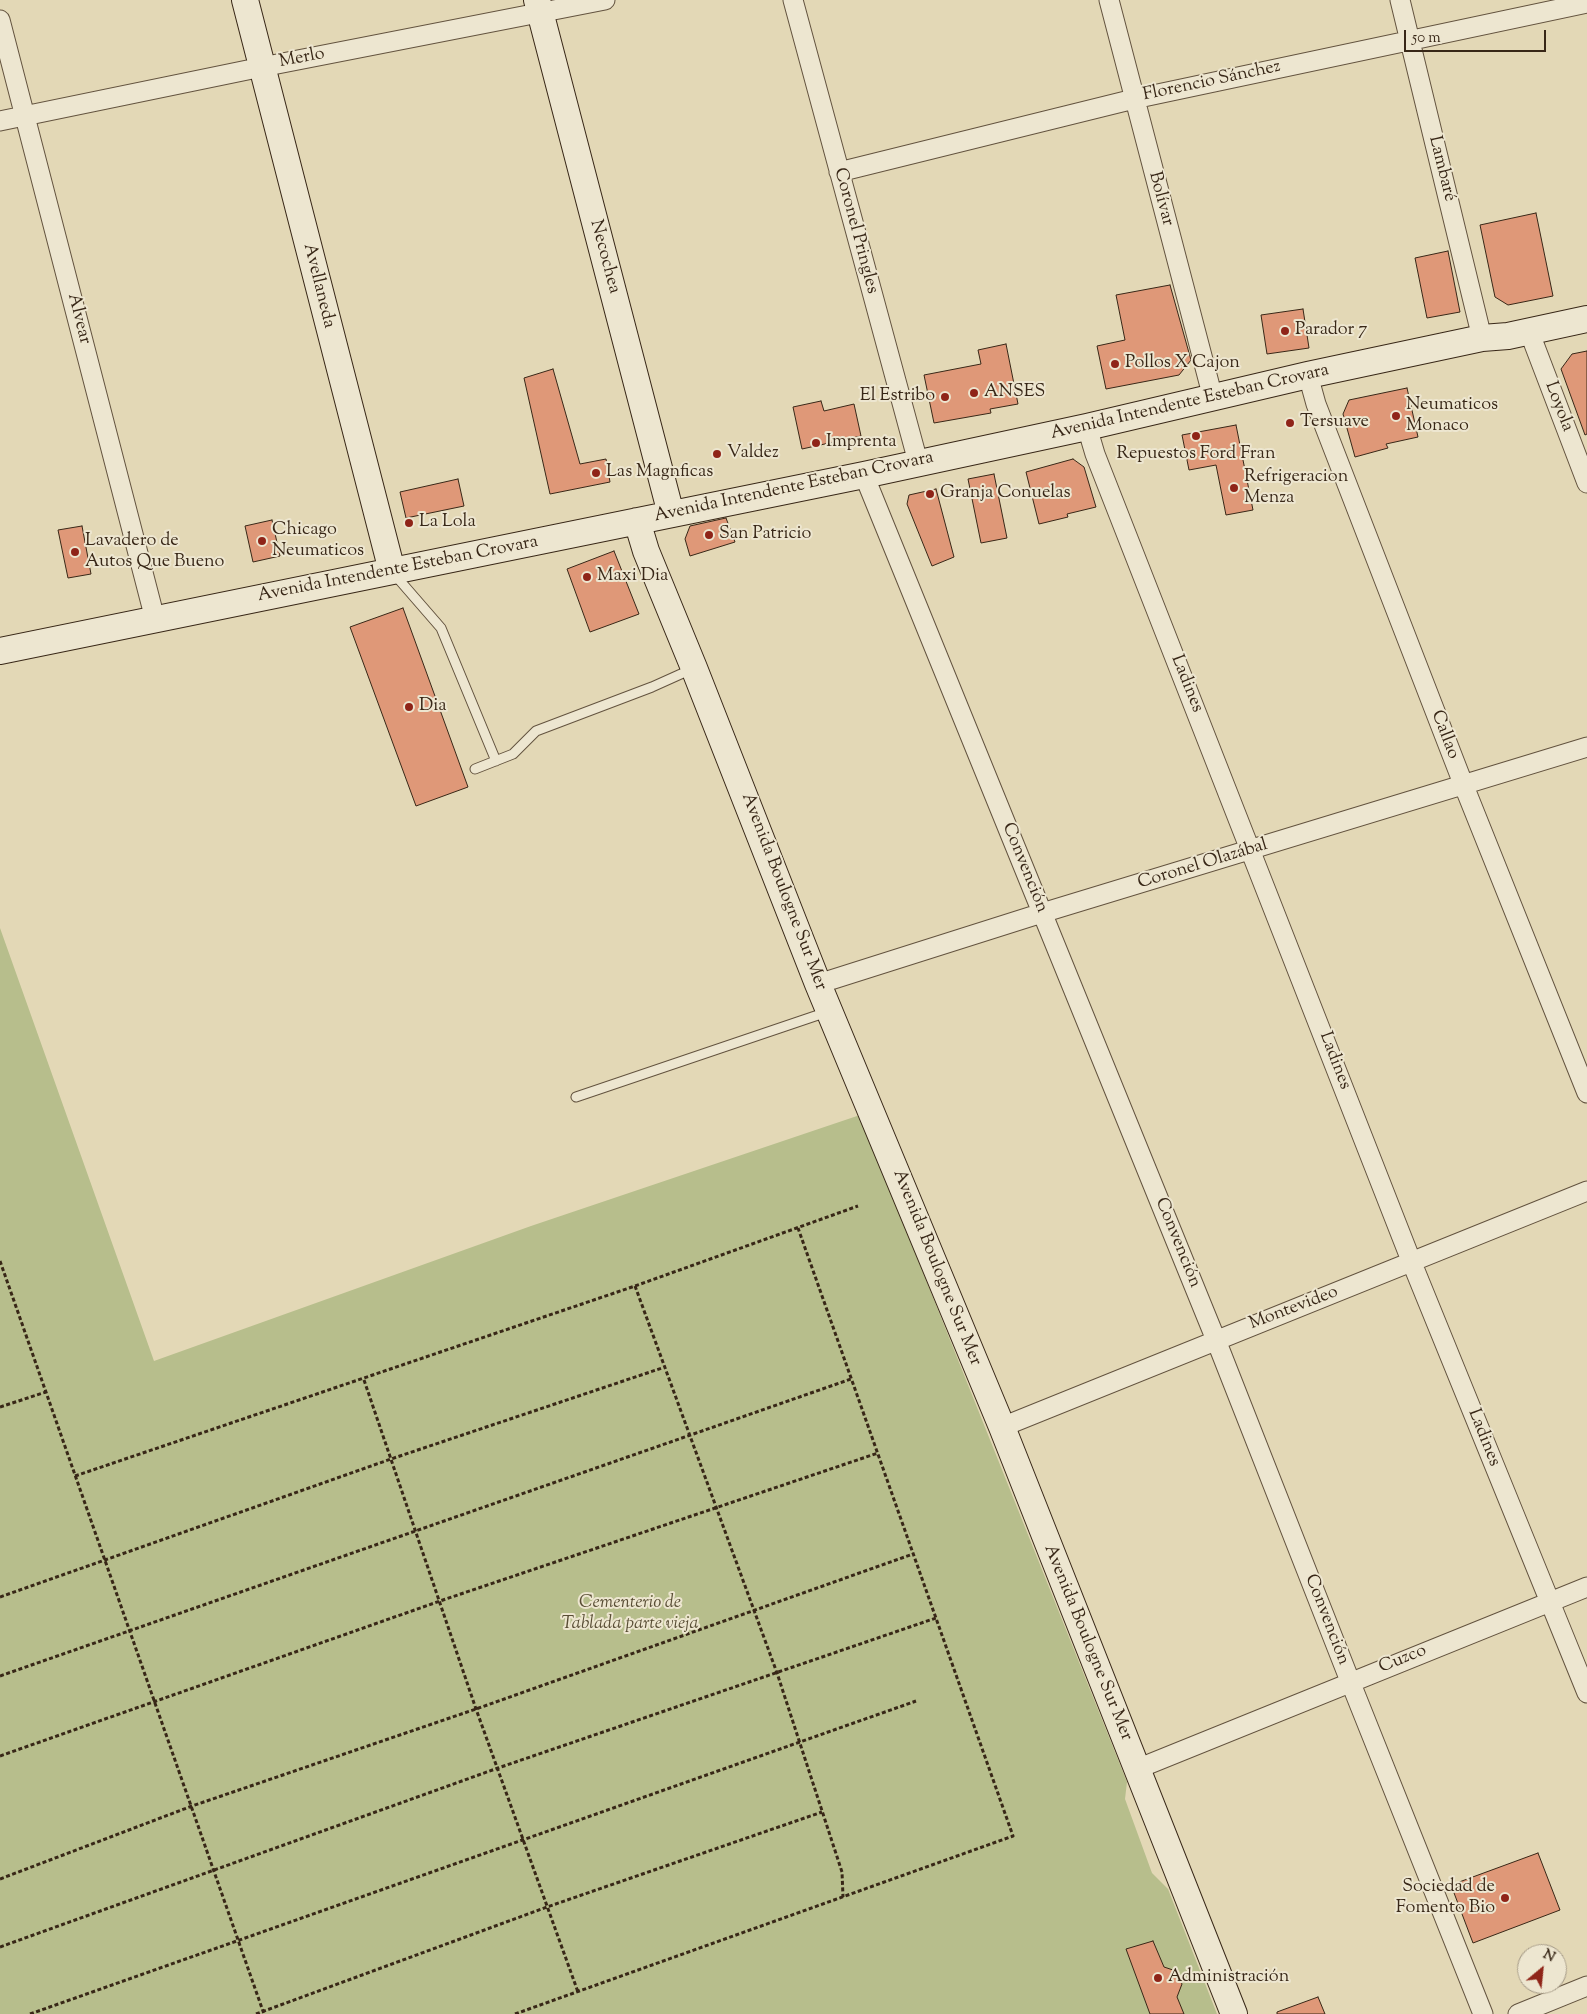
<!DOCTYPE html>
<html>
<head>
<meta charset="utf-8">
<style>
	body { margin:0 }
	#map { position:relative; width:1587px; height:2014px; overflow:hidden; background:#e3d8b6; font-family:"Sorts Mill Goudy",serif }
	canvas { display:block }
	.north { position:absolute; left:1517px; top:1944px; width:50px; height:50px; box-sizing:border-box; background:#ede6d0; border:1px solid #a59a86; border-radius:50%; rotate:28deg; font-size:14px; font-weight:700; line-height:20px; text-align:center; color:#382717 }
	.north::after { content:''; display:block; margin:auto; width:18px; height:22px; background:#8f2418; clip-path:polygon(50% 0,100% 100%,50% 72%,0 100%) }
	.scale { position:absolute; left:1404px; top:30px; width:142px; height:22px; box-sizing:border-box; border:2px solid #382717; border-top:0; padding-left:6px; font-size:15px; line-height:18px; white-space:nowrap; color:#382717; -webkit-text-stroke:4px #ede6d0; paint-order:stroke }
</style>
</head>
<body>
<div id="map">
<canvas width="1587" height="2014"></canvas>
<div class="north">N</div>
<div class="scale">50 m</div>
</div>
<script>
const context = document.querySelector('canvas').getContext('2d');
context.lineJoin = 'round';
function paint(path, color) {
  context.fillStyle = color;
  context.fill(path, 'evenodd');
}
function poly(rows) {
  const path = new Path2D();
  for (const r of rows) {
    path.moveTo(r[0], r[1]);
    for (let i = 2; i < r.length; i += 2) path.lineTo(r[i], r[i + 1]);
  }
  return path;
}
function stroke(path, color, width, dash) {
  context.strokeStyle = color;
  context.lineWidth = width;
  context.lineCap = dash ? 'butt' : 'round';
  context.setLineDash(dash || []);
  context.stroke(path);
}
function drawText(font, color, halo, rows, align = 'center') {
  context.font = font + ' "Sorts Mill Goudy",serif';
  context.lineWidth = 4;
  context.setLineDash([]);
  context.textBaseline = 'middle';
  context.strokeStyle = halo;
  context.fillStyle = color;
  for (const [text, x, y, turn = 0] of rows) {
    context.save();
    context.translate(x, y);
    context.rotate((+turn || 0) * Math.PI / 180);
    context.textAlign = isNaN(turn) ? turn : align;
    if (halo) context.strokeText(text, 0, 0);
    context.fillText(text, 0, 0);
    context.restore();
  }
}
paint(poly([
	[0,928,154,1361,531,1226,860,1115,1127,1782,1125,1799,1152,1873,1168,1889,1217,2014,0,2014]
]), '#b7be8c');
const building = poly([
	[1536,213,1553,296,1508,305,1495,297,1480,225,1536,213],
	[1448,251,1460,312,1427,318,1415,258,1448,251],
	[1170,285,1191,360,1179,375,1106,389,1097,346,1125,340,1116,295,1170,285],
	[1303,309,1309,348,1267,354,1261,315,1303,309],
	[1006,344,1018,404,990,409,991,413,934,423,924,375,981,364,978,350,1006,344],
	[1587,351,1587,434,1585,435,1561,369,1572,354,1587,351],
	[553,369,580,464,606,459,610,482,550,494,524,378,553,369],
	[1407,388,1418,437,1386,444,1388,448,1355,457,1343,414,1349,400,1407,388],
	[821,401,824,411,854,404,861,436,802,449,793,407,821,401],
	[1236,425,1253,510,1226,515,1216,465,1189,470,1182,435,1236,425],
	[1073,459,1084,467,1096,507,1067,514,1068,517,1039,524,1026,472,1073,459],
	[994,474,1007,538,981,543,968,479,994,474],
	[458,479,464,506,406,518,400,492,458,479],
	[936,489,954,557,932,566,907,504,909,495,936,489],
	[726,518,735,542,690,556,685,539,690,526,726,518],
	[272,520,280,556,253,562,245,526,272,520],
	[82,526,91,574,68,578,58,530,82,526],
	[614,551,639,614,590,632,567,569,614,551],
	[403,608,468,787,416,806,350,627,403,608],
	[1538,1853,1560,1910,1473,1943,1451,1885,1538,1853],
	[1153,1941,1164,1967,1176,1971,1182,1984,1177,1997,1184,2014,1150,2014,1126,1949,1153,1941],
	[1318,1997,1325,2014,1277,2014,1277,2012,1318,1997]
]);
paint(building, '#df9878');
stroke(building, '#382717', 1);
const lane = poly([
	[395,575,441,628,496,761],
	[475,769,513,754,536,731,652,687,692,669],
	[576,1097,827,1012]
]);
const street = poly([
	[793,0,918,462],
	[1109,0,1213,398],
	[1400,0,1482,338],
	[0,20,155,619],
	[0,121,262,67,605,0],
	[839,172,1134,99,1587,3],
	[1529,331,1587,483],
	[1308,375,1316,404,1464,786,1587,1093],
	[1087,427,1095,454,1412,1263,1587,1693],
	[864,475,1216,1340,1350,1681,1483,2014],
	[818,984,1042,913,1587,747],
	[1002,1427,1587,1191],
	[1137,1769,1587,1587],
	[1518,2014,1587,1986]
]);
const secondary = poly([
	[245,0,392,571],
	[537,0,671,514],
	[637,521,646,551,694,668,818,984,1002,1427,1234,2014],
	[0,651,864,475,1087,427,1308,375,1482,338,1508,336,1587,319]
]);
stroke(lane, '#63533f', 11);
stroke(street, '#63533f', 21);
stroke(secondary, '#382717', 28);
stroke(poly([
	[0,1261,264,2014],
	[635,1286,777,1673,842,1872,843,1897],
	[364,1380,476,1709,578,1992],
	[0,1407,46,1392],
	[75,1476,635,1286,858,1206],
	[0,1597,391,1459,665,1367],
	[0,1676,851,1379],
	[0,1756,440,1601,878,1453],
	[0,1879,192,1806,476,1709,913,1554],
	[0,1947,498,1768,936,1618],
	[30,2014,916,1701],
	[256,2014,547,1907,822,1812],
	[515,2014,1013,1836,798,1228]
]), '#382717', 3, [4, 2.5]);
stroke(lane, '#ede6d0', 9);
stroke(street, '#ede6d0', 19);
stroke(secondary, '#ede6d0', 26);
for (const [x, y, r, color] of [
	[1285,331,5,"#8f2418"],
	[1115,364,5,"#8f2418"],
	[974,393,5,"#8f2418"],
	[945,397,5,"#8f2418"],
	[1396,416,5,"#8f2418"],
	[1290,423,5,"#8f2418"],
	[1196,436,5,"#8f2418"],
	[816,443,5,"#8f2418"],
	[717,454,5,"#8f2418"],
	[596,473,5,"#8f2418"],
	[1234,488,5,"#8f2418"],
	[930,494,5,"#8f2418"],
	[409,523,5,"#8f2418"],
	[709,535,5,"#8f2418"],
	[262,541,5,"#8f2418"],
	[75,552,5,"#8f2418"],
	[587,577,5,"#8f2418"],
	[409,707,5,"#8f2418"],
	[1505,1898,5,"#8f2418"],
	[1158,1978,5,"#8f2418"]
]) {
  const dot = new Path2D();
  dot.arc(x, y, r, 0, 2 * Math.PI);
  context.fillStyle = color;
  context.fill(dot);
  stroke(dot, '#ede6d0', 2);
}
drawText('18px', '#382717', '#ede6d0', [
	["Merlo",302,59,-11],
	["Florencio Sánchez",1212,82,-12],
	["Lambaré",1441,169,76],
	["Bolívar",1160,199,75],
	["Coronel Pringles",855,231,75],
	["Necochea",604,257,75],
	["Avellaneda",318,286,76],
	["Alvear",78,319,76],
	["Avenida Intendente Esteban Crovara",1190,403,-13],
	["Loyola",1558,407,69],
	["Avenida Intendente Esteban Crovara",794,488,-12],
	["Avenida Intendente Esteban Crovara",398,570,-11],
	["Ladines",1186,684,68],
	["Callao",1444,735,69],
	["Coronel Olazábal",1203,865,-17],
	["Convención",1024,868,68],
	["Avenida Boulogne Sur Mer",783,892,69],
	["Ladines",1334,1061,69],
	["Convención",1177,1243,68],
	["Avenida Boulogne Sur Mer",936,1268,68],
	["Montevideo",1294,1309,-21],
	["Ladines",1483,1438,68],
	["Convención",1326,1620,69],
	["Avenida Boulogne Sur Mer",1087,1643,68],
	["Cuzco",1403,1660,-22]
]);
drawText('18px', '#382717', '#ede6d0', [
	["Parador 7",1295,331],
	["Pollos X Cajon",1125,364],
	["ANSES",984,393],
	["El Estribo",935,397,"right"],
	["Neumaticos",1406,406],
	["Monaco",1406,427],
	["Tersuave",1300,423],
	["Imprenta",826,443],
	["Valdez",727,454],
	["Repuestos Ford Fran",1196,455,"center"],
	["Las Magnficas",606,473],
	["Refrigeracion",1244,478],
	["Menza",1244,499],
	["Granja Conuelas",940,494],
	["La Lola",419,523],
	["Chicago",272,531],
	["Neumaticos",272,552],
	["San Patricio",719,535],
	["Lavadero de",85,542],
	["Autos Que Bueno",85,563],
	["Maxi Dia",597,577],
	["Dia",419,707],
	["Sociedad de",1495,1888,"right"],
	["Fomento Bio",1495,1909,"right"],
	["Administración",1168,1978]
], 'left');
drawText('italic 18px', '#584d34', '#ede6d0', [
	["Cementerio de",630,1604],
	["Tablada parte vieja",630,1625]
]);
</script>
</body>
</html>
